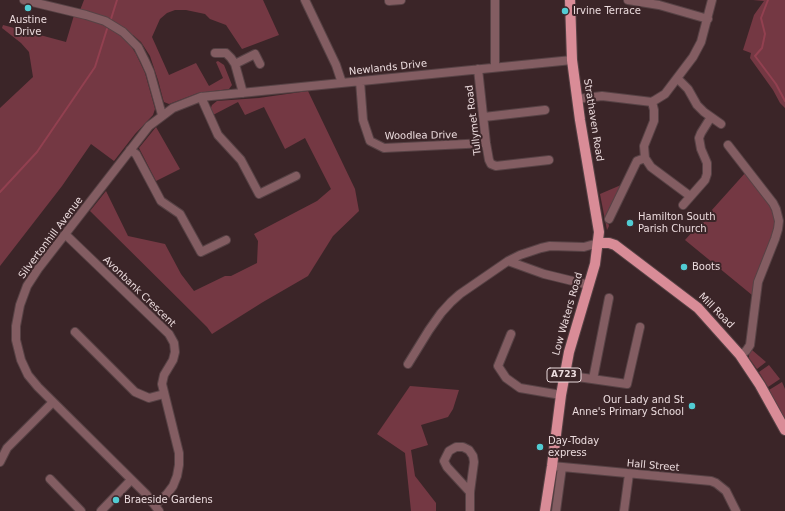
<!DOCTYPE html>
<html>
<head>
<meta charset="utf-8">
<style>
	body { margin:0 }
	canvas { display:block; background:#3b2528 }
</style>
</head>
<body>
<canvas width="785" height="511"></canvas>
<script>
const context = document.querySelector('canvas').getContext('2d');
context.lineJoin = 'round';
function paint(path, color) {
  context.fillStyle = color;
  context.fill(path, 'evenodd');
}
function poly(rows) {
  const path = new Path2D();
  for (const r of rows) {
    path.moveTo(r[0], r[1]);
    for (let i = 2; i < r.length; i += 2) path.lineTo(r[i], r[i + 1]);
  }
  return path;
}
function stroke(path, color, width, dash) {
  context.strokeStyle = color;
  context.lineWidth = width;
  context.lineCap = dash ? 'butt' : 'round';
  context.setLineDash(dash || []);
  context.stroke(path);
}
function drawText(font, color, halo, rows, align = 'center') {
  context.font = font + ' "DejaVu Sans",sans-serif';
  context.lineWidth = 4;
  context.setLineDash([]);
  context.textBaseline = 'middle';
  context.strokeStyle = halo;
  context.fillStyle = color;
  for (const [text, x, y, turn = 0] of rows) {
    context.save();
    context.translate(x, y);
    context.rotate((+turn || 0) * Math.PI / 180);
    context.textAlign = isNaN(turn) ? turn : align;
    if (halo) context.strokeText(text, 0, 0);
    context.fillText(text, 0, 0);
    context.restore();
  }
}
paint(poly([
	[84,0,263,0,279,35,242,49,226,25,210,19,205,14,186,10,175,10,167,13,160,19,152,37,169,75,196,63,209,86,223,78,216,62,218,61,224,65,232,85,229,89,198,93,169,104,164,102,163,99,158,80,150,56,141,42,133,35,131,46,136,54,145,73,155,109,153,115,135,134,114,161,91,144,62,186,0,266,0,108,33,77,29,52,21,43,2,28,3,25,66,42,75,12,79,13],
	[753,0,785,0,785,108,780,103,773,90,750,58,751,53,743,50,754,15,764,1],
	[308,91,355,189,359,211,333,236,308,276,263,302,212,334,207,327,90,211,106,191,128,236,165,244,181,274,194,291,225,276,231,276,257,263,258,241,254,234,317,201,331,189,305,138,285,149,264,107,245,115,238,102,213,115,210,110,212,105,217,101,259,98],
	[156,127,180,169,156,181,139,148],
	[746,172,769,202,776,215,774,232,761,267,752,295,685,240],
	[621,185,607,217,609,226,607,230,600,194],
	[752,350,766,362,757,369,749,358,749,353],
	[769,365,780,379,768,387,759,372],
	[782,382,785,389,785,420,769,390],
	[410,386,459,390,453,409,448,417,421,425,428,445,411,450,415,476,436,503,436,511,411,511,405,453,377,434]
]), '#743843');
stroke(poly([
	[768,0,761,18,765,34,762,48,755,56,776,84,785,101],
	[111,19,117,0],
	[0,192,37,152,95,67,107,29]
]), '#924050', 2);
const minor = poly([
	[24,0,86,15,105,21,123,32,138,47,145,61,150,72,162,115],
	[305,0,336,65,342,83],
	[389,0,389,1,401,0],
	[628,0,659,5,708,19],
	[215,53,226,53,231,58,235,64,243,93],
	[235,64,255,54,260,64],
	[495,67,495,0],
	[478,69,486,143,489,160,491,164,496,166,549,160],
	[677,78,688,89,697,105,704,112,721,124],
	[360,81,363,120,370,141,384,148,486,143],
	[201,97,218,135,241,160,259,194,296,176],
	[577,99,602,96,652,102,665,94,693,57,701,42,712,0],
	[652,102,654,110,654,121,644,146,645,158,651,167,690,196],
	[484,117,545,110],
	[728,145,773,203,776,209,779,221,778,229,775,239,758,282,750,345,746,351,740,355],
	[130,150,136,154,161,201,180,214,201,252,226,240],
	[683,205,705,180,707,174,707,163,701,149,699,138,701,133,711,117],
	[609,219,637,161,645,158],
	[65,234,169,334,174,343,175,352,173,360,164,375,162,384,179,453,179,465,177,476,173,486,167,494,155,505],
	[508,261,544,274,589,285],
	[75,332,135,392,149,398,164,394],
	[511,334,498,366,506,378,520,388,561,395],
	[408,364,429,330,441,313,451,302,460,294,508,261,520,255,541,248,550,246,584,247,598,243],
	[564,375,627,384,640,327],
	[593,379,609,298],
	[0,462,7,448,52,403],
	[552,466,711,481,716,483,726,491,736,511],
	[50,479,81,511],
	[101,511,131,480],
	[159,511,146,494,38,387,28,375,21,360,16,340,16,326,20,305,27,286,38,269,149,126,173,108,201,97,572,60],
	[470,511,470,492,474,462,473,456,469,450,463,447,456,447,449,451,444,461,447,467,470,492],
	[556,511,562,467],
	[624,511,629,474]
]);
const major = poly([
	[598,243,609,243,615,245,698,308,740,355,760,385,785,430],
	[545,511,552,466,561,395,569,352,595,264,599,232,580,120,572,60,570,0]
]);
stroke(minor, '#574245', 10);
stroke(major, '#574245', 12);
stroke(minor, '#835d62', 8);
stroke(major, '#d98c97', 10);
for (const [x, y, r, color] of [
	[28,8,4,"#51ccd3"],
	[565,11,4,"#51ccd3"],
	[630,223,4,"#51ccd3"],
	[684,267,4,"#51ccd3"],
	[692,406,4,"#51ccd3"],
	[540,447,4,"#51ccd3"],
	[116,500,4,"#51ccd3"]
]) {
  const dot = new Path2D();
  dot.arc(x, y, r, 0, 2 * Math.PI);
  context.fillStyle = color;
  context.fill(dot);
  stroke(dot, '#3b2528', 1.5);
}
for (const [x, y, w] of [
	[564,375,34]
]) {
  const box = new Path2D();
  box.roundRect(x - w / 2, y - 7, w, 14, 3);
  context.fillStyle = '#3b2528';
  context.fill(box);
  stroke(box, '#ebdbdd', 1);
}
drawText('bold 9px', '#ebdbdd', null, [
	["A723",564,375]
]);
drawText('10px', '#ebdbdd', '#3b2528', [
	["Irvine Terrace",573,11],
	["Austine",28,20,"center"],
	["Drive",28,32,"center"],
	["Hamilton South",638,217],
	["Parish Church",638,229],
	["Boots",692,267],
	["Our Lady and St",684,400,"right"],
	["Anne's Primary School",684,412,"right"],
	["Day-Today",548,441],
	["express",548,453],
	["Braeside Gardens",124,500]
], 'left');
drawText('10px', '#ebdbdd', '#3b2528', [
	["Newlands Drive",388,68,-6],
	["Tullymet Road",474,120,-97],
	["Strathaven Road",593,120,81],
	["Woodlea Drive",421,136,-1],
	["Silvertonhill Avenue",51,238,-53],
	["Avonbank Crescent",139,292,44],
	["Mill Road",716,311,45],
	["Low Waters Road",568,314,-74],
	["Hall Street",653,466,5]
]);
</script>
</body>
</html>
